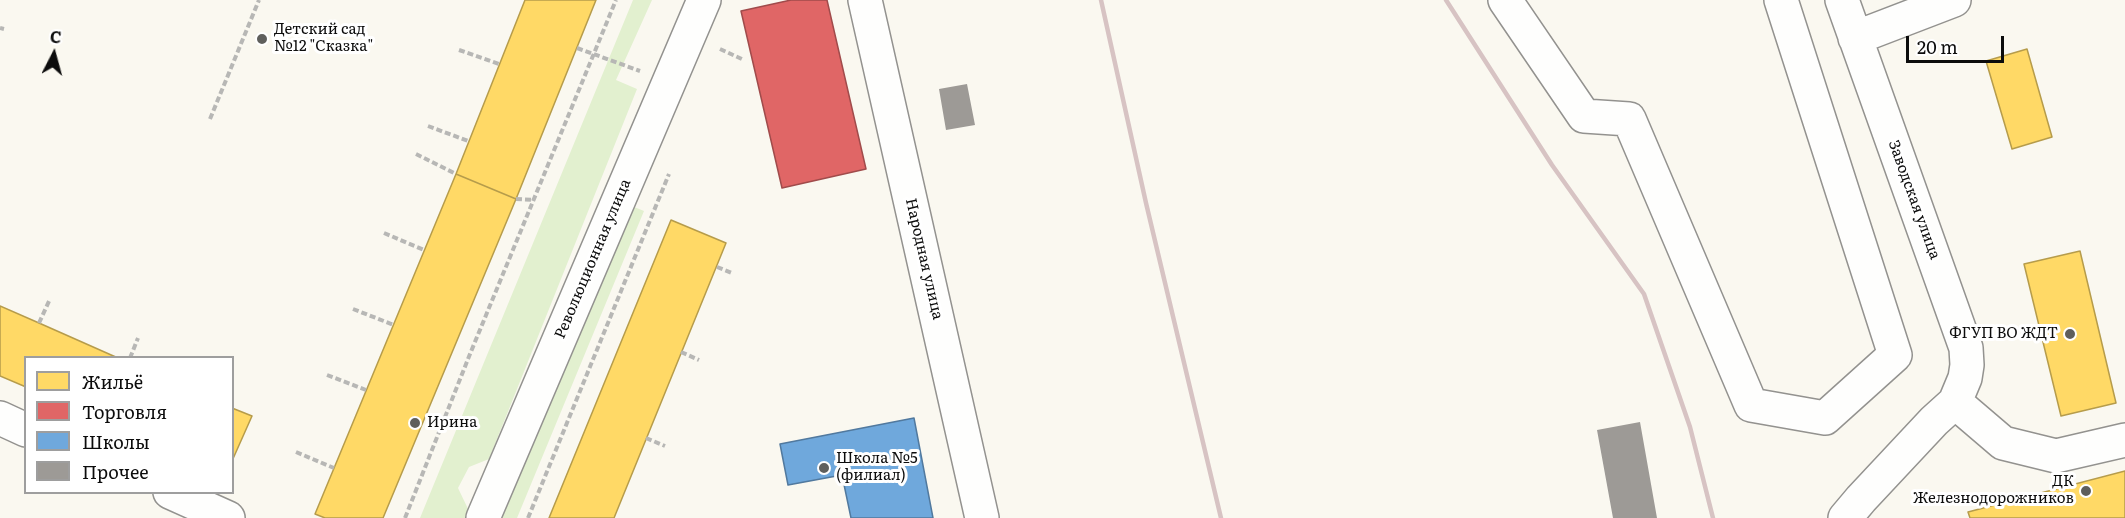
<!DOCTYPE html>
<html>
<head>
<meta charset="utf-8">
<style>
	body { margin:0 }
	#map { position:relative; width:2125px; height:518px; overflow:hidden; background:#faf8f0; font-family:Literata,serif }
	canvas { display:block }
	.legend { position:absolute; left:24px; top:356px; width:210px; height:138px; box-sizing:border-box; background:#fff; border:2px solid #9e9e9e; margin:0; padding:8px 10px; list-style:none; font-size:18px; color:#0c0c0c }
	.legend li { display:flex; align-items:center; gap:12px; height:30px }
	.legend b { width:30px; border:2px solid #9e9e9e }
	.north { position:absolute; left:24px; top:24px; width:60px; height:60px; -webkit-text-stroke:4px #fff; paint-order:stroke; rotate:6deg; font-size:16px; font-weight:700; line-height:24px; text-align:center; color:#0c0c0c }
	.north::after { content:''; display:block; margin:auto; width:21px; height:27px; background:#0c0c0c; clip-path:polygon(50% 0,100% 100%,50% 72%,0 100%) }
	.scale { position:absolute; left:1906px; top:36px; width:98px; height:27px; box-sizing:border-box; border:3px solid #0c0c0c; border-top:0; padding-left:8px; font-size:18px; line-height:21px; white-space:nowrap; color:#0c0c0c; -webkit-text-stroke:4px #fff; paint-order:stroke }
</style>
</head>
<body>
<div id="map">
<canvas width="2125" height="518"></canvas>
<ul class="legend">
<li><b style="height:16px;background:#ffd966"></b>Жильё</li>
<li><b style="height:16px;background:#e06666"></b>Торговля</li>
<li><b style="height:16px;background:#6fa8dc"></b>Школы</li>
<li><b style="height:16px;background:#9d9a96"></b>Прочее</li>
</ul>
<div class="north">С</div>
<div class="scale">20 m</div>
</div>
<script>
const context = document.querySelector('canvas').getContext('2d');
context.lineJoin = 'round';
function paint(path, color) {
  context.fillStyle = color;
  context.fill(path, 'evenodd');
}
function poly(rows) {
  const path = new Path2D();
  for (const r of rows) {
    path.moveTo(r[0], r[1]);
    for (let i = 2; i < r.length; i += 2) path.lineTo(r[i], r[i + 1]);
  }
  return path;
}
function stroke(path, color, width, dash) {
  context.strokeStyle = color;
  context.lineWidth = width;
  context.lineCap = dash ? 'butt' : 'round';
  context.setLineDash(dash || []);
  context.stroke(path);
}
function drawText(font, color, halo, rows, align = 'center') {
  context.font = font + ' Literata,serif';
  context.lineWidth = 6;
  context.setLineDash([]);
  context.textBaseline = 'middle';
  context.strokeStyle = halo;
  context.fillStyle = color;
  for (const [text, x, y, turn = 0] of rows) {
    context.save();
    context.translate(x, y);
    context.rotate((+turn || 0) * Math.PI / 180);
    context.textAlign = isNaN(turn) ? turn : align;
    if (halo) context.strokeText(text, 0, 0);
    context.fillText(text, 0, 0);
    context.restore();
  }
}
paint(poly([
	[633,0,652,0,616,80,637,89,489,459,469,467,458,488,470,513,468,518,420,518],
	[627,204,644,211,517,518,499,518]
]), '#e2f0cf');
const homes = poly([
	[525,0,596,0,516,199,456,174,525,0],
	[2027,49,2052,137,2012,149,1986,61,2027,49],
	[456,174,516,199,383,518,325,518,315,514,456,174],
	[671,220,726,243,614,518,549,518,671,220],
	[2080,251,2116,403,2061,416,2024,264,2080,251],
	[0,306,39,323,118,358,26,358,26,387,0,376,0,306],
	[232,408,252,416,232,461,232,408],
	[2125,471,2125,518,1970,518,1968,512,2125,471]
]);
paint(homes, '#ffd966');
stroke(homes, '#b69c4b', 1.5);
const shops = poly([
	[791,0,827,0,866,169,782,188,741,11,791,0]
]);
paint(shops, '#e06666');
stroke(shops, '#a04b4b', 1.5);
const schools = poly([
	[914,418,933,518,851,518,842,475,788,485,780,444,914,418]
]);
paint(schools, '#6fa8dc');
stroke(schools, '#51799e', 1.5);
paint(poly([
	[967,84,975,125,946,130,939,89],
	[1640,422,1657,518,1613,518,1597,430]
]), '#9d9a96');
const minor = poly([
	[865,0,982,518],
	[1505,0,1584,116,1629,119,1751,405,1825,418,1895,355,1781,0],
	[1842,0,1966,348,1967,365,1965,378,1955,402,1934,421,1861,499,1845,518],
	[1855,38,1954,0],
	[1955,402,2003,443,2056,456,2125,440],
	[0,418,26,430],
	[170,492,228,518],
	[483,518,704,0]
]);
stroke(minor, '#93928f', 36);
stroke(poly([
	[0,28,4,29],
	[577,48,640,71],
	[720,49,744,60],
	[459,50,499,64],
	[210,119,259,0],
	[428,126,468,141],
	[416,154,456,174],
	[516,199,534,200],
	[384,233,424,250],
	[717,267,732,273],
	[353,309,394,325],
	[39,323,50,299],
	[681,352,699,360],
	[130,358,138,338],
	[327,375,366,390],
	[646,438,665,446],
	[296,452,334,468],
	[405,518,470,354,616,0],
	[528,518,669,174]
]), '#b7b7b5', 4, [6, 3]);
stroke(minor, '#fefefd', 33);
stroke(poly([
	[1101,0,1146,203,1221,518],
	[1446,0,1552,165,1644,294,1690,427,1713,518]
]), '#d7c3c3', 4.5);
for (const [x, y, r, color] of [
	[262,39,6,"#5f5f5c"],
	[2070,334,6,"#5f5f5c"],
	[415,423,6,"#5f5f5c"],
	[824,468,6,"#5f5f5c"],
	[2086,491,6,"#5f5f5c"]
]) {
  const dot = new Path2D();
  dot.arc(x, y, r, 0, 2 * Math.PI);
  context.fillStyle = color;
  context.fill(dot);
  stroke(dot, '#fff', 2);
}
drawText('15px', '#0c0c0c', '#fff', [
	["Детский сад",274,30],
	["№12 \"Сказка\"",274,47],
	["ФГУП ВО ЖДТ",2058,334,"right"],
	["Ирина",427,423],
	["Школа №5",836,459],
	["(филиал)",836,476],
	["ДК",2074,482,"right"],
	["Железнодорожников",2074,499,"right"]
], 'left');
drawText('15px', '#0c0c0c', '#fff', [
	["Заводская улица",1914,200,70],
	["Революционная улица",593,259,-67],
	["Народная улица",924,259,77]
]);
</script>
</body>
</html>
